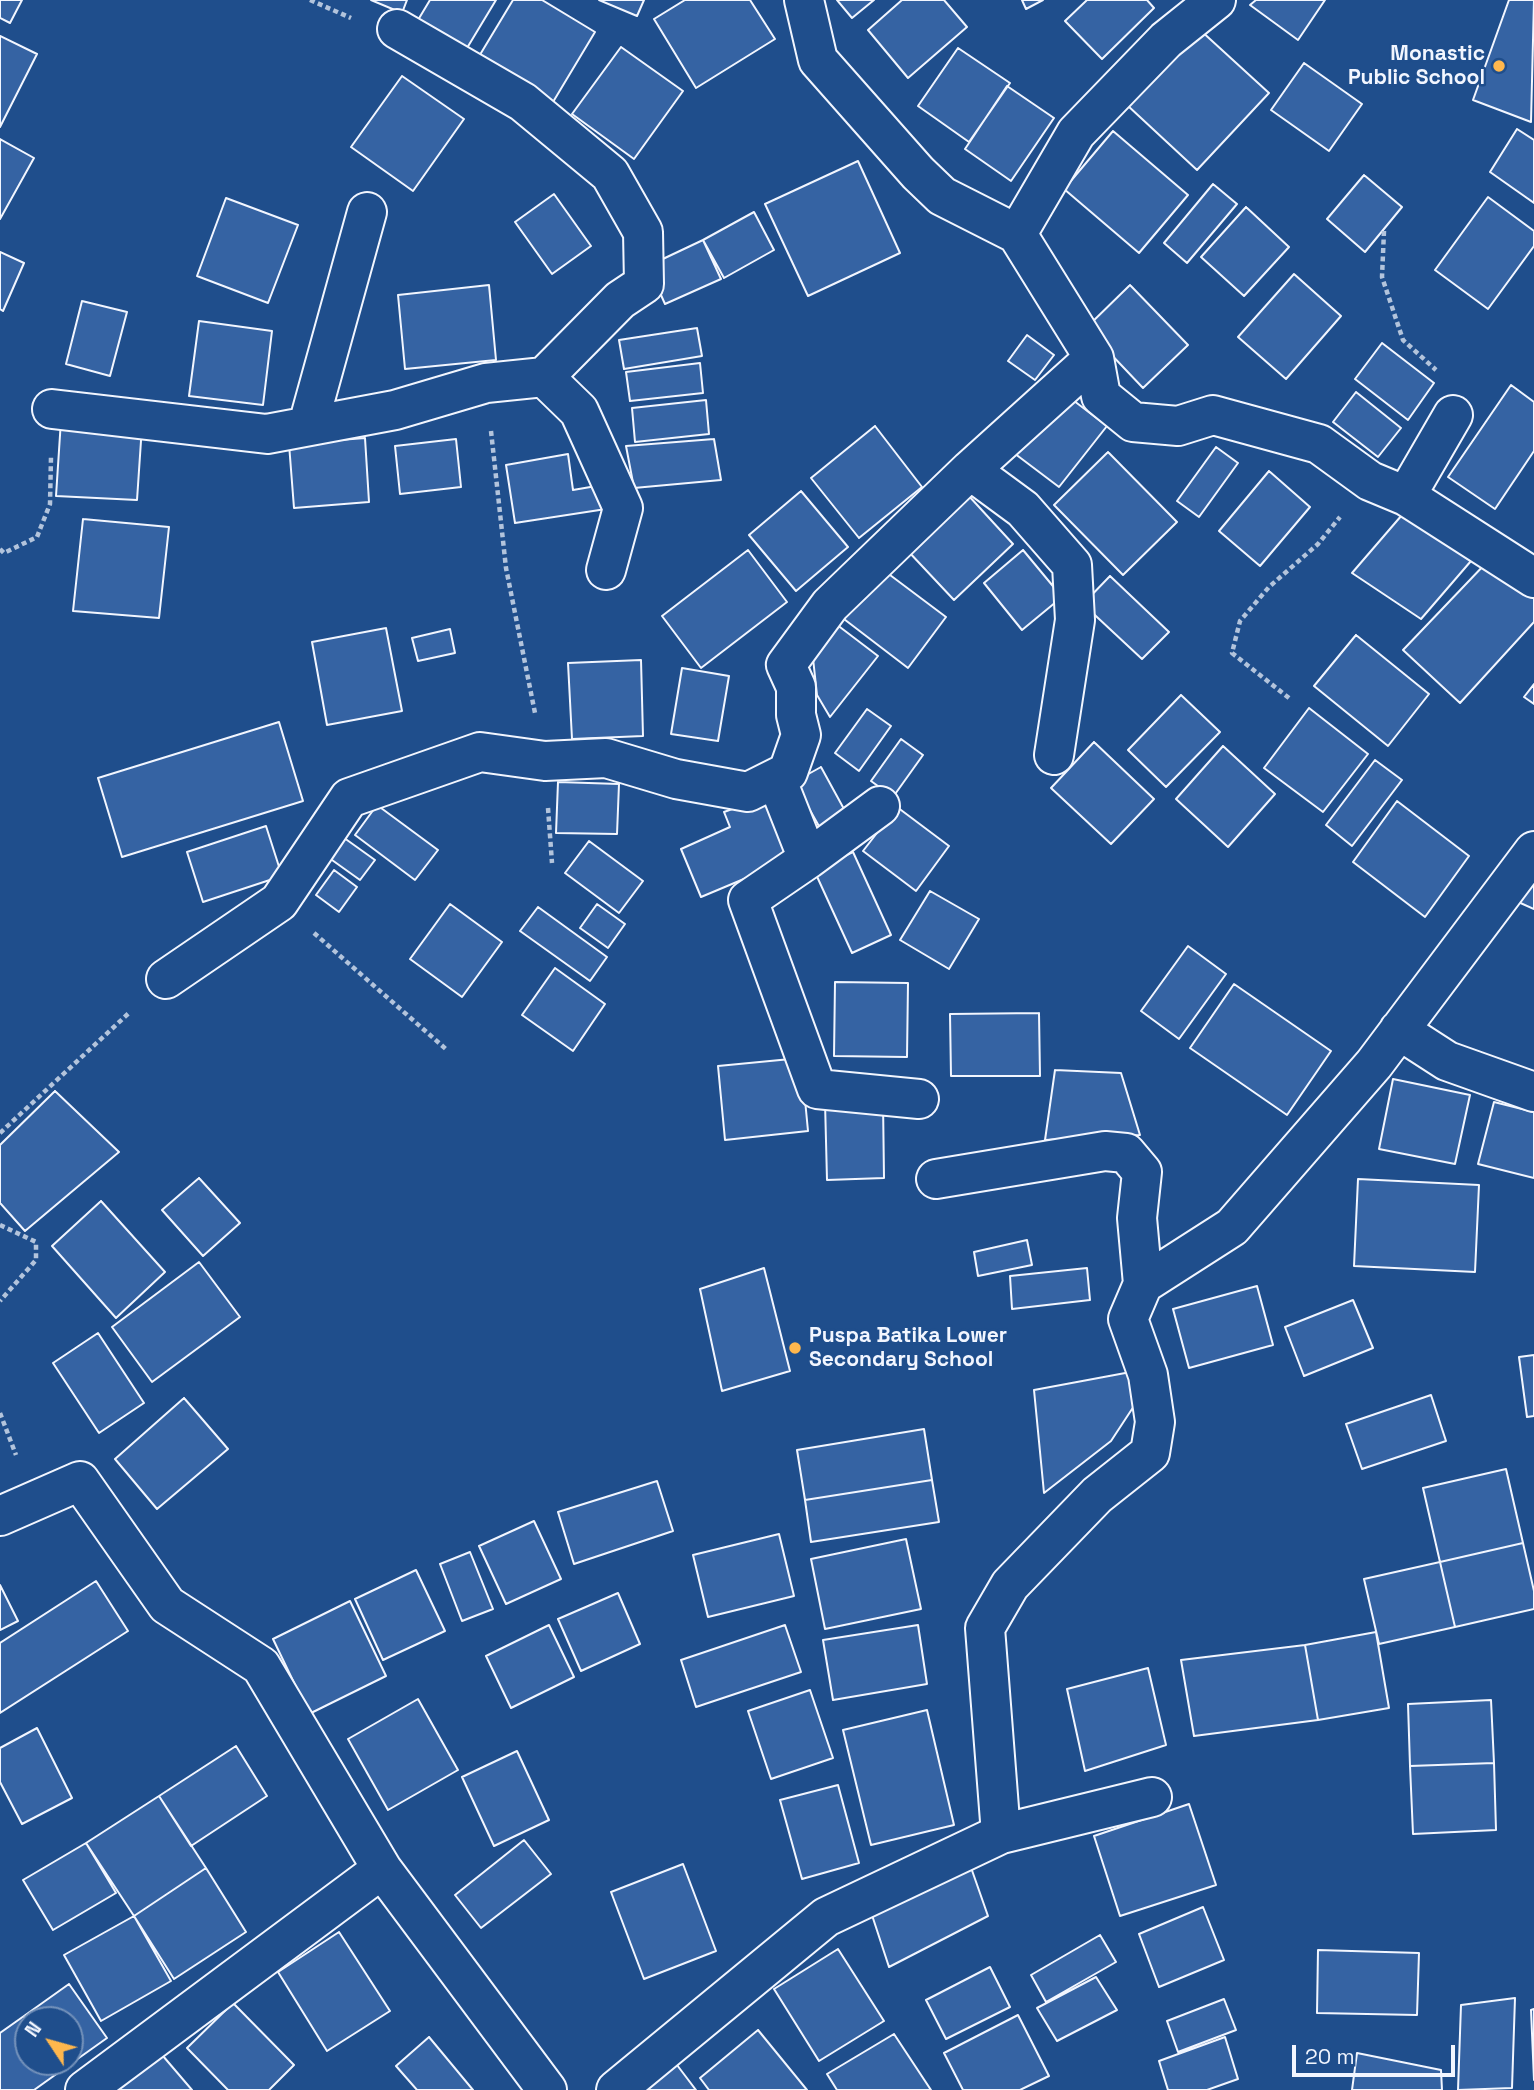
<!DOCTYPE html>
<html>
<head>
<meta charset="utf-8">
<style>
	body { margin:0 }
	#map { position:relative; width:1534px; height:2090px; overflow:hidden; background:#1f4e8c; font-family:"Space Grotesk",sans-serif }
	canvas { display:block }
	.north { position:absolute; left:14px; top:2006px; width:70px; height:70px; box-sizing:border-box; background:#1f4e8c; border:2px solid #7391ba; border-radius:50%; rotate:306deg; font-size:19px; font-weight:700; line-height:28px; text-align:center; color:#f2f6ff }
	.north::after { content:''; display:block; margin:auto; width:24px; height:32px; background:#ffb74d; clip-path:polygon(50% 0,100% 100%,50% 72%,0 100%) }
	.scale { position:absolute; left:1292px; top:2045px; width:163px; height:32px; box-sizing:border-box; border:4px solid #f2f6ff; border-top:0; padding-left:9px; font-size:21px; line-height:24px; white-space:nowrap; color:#f2f6ff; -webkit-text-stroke:5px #1f4e8c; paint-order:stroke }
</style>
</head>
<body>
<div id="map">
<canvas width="1534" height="2090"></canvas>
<div class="north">N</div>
<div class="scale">20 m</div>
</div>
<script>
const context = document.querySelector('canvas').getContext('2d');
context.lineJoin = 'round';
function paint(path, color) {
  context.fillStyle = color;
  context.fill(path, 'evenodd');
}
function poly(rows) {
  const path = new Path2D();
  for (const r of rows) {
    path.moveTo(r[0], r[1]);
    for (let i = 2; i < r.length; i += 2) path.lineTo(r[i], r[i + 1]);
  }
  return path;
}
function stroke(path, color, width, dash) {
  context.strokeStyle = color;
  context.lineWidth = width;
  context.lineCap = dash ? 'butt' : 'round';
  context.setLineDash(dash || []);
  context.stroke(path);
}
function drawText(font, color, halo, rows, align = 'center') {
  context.font = font + ' "Space Grotesk",sans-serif';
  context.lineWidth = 5;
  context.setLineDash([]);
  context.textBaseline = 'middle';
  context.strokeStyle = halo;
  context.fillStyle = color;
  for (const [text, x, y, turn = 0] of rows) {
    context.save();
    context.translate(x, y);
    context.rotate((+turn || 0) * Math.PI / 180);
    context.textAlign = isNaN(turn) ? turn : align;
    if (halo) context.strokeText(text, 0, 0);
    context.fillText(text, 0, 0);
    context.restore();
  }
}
const building = poly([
	[0,0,22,0,10,23,0,18,0,0],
	[371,0,407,0,402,13,371,0],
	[430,0,496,0,464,53,415,25,430,0],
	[513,0,542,0,595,32,553,102,478,58,513,0],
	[599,0,644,0,637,16,599,0],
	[685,0,750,0,775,39,696,88,654,19,685,0],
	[837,0,874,0,852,18,837,0],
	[902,0,944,0,967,27,908,78,868,30,902,0],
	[1022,0,1043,0,1026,9,1022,0],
	[1087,0,1147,0,1154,8,1102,59,1065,21,1087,0],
	[1256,0,1325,0,1298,40,1250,5,1256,0],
	[1509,0,1534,0,1531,122,1473,100,1509,0],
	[1199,29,1269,93,1197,170,1127,105,1199,29],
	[0,36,37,54,0,127,0,36],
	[621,47,683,91,634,159,572,114,621,47],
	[958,48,1010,83,969,142,918,106,958,48],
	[1304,63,1362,104,1329,151,1271,110,1304,63],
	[402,76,464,119,413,191,351,147,402,76],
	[1007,86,1054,118,1011,181,965,149,1007,86],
	[1517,129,1534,140,1534,203,1490,172,1517,129],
	[1113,131,1188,195,1139,253,1064,189,1113,131],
	[0,139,34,158,0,219,0,139],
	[858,161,900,253,808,296,765,204,858,161],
	[1364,175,1402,207,1365,252,1327,219,1364,175],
	[1213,184,1237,204,1187,263,1164,243,1213,184],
	[554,194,591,246,552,274,515,222,554,194],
	[1488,197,1534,231,1534,246,1488,309,1435,270,1488,197],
	[226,198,298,225,268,303,197,276,226,198],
	[1246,207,1289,247,1244,296,1201,257,1246,207],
	[754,212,774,250,724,278,703,240,754,212],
	[703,240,721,279,665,304,648,266,703,240],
	[0,252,24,263,3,311,0,309,0,252],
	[1294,274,1341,316,1286,379,1238,337,1294,274],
	[489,285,496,360,405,369,398,295,489,285],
	[1130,285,1188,345,1143,388,1086,328,1130,285],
	[82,301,127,312,110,376,66,364,82,301],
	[199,321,272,331,263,405,189,396,199,321],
	[697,328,702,356,624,369,619,340,697,328],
	[1027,335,1054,355,1035,380,1008,361,1027,335],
	[1382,343,1434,383,1408,420,1355,379,1382,343],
	[700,363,703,393,630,401,626,372,700,363],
	[1511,385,1534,402,1534,451,1495,509,1448,477,1511,385],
	[1061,391,1107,426,1059,487,1006,447,1061,391],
	[1356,392,1401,428,1378,457,1333,422,1356,392],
	[706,400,709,434,635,442,632,408,706,400],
	[61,420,142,426,137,500,56,496,61,420],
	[875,426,922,487,859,538,811,478,875,426],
	[365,438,369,502,294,508,289,444,365,438],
	[456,439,461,487,400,494,395,446,456,439],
	[714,439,721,480,634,488,626,446,714,439],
	[1216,447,1238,463,1199,517,1177,501,1216,447],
	[1108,452,1177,522,1123,575,1054,505,1108,452],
	[568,454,573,490,602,485,606,509,515,523,506,465,568,454],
	[1269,471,1310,507,1260,566,1219,531,1269,471],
	[801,491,848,547,796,591,749,535,801,491],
	[968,495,1013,544,954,600,907,550,968,495],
	[1408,508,1477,554,1421,619,1352,573,1408,508],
	[83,519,169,527,159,618,73,611,83,519],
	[748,550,787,602,701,668,662,616,748,550],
	[1023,550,1062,597,1022,630,984,583,1023,550],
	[1487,562,1534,591,1534,622,1460,703,1403,650,1487,562],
	[878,566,946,617,908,668,840,616,878,566],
	[1110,576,1169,632,1142,659,1083,604,1110,576],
	[832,621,878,656,830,717,817,695,812,649,832,621],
	[386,628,402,711,327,725,312,642,386,628],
	[450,629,455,653,418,661,412,638,450,629],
	[1356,635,1429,694,1388,746,1314,686,1356,635],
	[641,660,643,736,572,739,568,663,641,660],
	[682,668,729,676,718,741,671,734,682,668],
	[1534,684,1534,704,1524,697,1534,684],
	[1181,695,1220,732,1166,787,1128,750,1181,695],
	[1309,708,1368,754,1323,812,1264,768,1309,708],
	[867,709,891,726,859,771,835,753,867,709],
	[279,722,303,801,122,857,98,778,279,722],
	[901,739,923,755,893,797,871,781,901,739],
	[1094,742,1154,799,1111,844,1051,788,1094,742],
	[1223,746,1275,794,1228,847,1176,799,1223,746],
	[1375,760,1402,780,1352,846,1326,825,1375,760],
	[821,767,850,820,824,835,794,782,821,767],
	[558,782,619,784,617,834,556,833,558,782],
	[765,797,789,860,701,897,681,849,730,827,724,812,765,797],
	[1397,801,1469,856,1425,917,1353,862,1397,801],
	[377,805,438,850,415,880,355,835,377,805],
	[897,807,949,846,916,891,863,851,897,807],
	[266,826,282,876,203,902,187,852,266,826],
	[333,830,375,860,360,880,318,850,333,830],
	[589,841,643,881,619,913,565,873,589,841],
	[853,852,891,935,852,953,814,870,853,852],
	[334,870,357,887,339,912,316,895,334,870],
	[1534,873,1534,909,1516,901,1534,873],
	[930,891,979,919,949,969,900,940,930,891],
	[450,904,502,942,462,997,410,959,450,904],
	[597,904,625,924,608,948,580,928,597,904],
	[538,907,607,957,590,981,520,931,538,907],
	[1188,946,1226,974,1179,1039,1141,1011,1188,946],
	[555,968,605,1004,573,1051,522,1015,555,968],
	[835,982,908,983,907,1057,834,1056,835,982],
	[1234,984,1331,1051,1287,1115,1190,1048,1234,984],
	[1039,1013,1040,1076,951,1076,950,1014,1039,1013],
	[801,1058,808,1131,725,1140,718,1066,801,1058],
	[1055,1070,1121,1073,1140,1135,1045,1140,1055,1070],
	[1393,1079,1470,1095,1455,1164,1379,1149,1393,1079],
	[55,1091,119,1152,25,1231,0,1203,0,1145,55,1091],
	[883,1101,884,1178,827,1180,825,1102,883,1101],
	[1494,1102,1534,1112,1534,1178,1478,1164,1494,1102],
	[199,1178,240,1223,203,1256,162,1210,199,1178],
	[1358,1179,1479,1185,1475,1272,1354,1266,1358,1179],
	[101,1201,165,1272,116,1318,52,1246,101,1201],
	[1027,1240,1032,1265,978,1276,974,1252,1027,1240],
	[199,1262,240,1317,152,1382,112,1327,199,1262],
	[764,1268,790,1371,722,1391,700,1289,764,1268],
	[1087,1268,1090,1300,1012,1309,1010,1276,1087,1268],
	[1257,1286,1273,1345,1189,1368,1173,1309,1257,1286],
	[1353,1300,1373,1348,1304,1376,1285,1327,1353,1300],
	[98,1333,144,1403,99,1433,53,1363,98,1333],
	[1534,1355,1534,1416,1527,1417,1519,1357,1534,1355],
	[1136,1371,1134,1406,1111,1441,1044,1493,1034,1390,1136,1371],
	[1431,1395,1446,1441,1362,1469,1346,1424,1431,1395],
	[184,1398,228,1449,157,1509,115,1459,184,1398],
	[924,1429,932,1480,805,1500,797,1450,924,1429],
	[1506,1469,1523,1543,1440,1562,1423,1488,1506,1469],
	[932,1480,939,1522,811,1542,805,1500,932,1480],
	[657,1481,673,1531,574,1564,558,1512,657,1481],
	[534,1521,561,1579,506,1604,479,1546,534,1521],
	[779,1534,794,1596,708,1617,693,1555,779,1534],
	[906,1539,921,1609,825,1629,811,1559,906,1539],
	[1523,1543,1534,1591,1534,1609,1455,1627,1440,1562,1523,1543],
	[470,1552,493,1609,462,1621,440,1564,470,1552],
	[1440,1562,1455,1627,1379,1644,1364,1579,1440,1562],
	[416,1570,445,1631,383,1660,355,1599,416,1570],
	[96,1581,128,1631,0,1713,0,1643,96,1581],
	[0,1585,18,1621,0,1630,0,1585],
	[618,1593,640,1644,581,1671,558,1619,618,1593],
	[350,1601,386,1676,309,1714,273,1639,350,1601],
	[549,1625,574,1677,511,1708,486,1656,549,1625],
	[785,1625,801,1672,696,1707,681,1660,785,1625],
	[918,1625,927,1684,833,1700,823,1640,918,1625],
	[1376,1632,1389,1708,1318,1720,1305,1645,1376,1632],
	[1305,1645,1318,1720,1194,1736,1181,1660,1305,1645],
	[1148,1668,1166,1745,1085,1771,1067,1689,1148,1668],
	[810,1690,833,1758,771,1779,748,1711,810,1690],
	[418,1699,458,1770,388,1810,348,1739,418,1699],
	[1491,1700,1494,1763,1410,1766,1408,1704,1491,1700],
	[927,1710,954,1825,871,1845,843,1730,927,1710],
	[37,1728,72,1798,22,1824,0,1782,0,1748,37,1728],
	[236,1746,267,1796,191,1846,159,1796,236,1746],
	[517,1751,549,1820,494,1846,462,1777,517,1751],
	[1494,1763,1496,1830,1413,1834,1410,1766,1494,1763],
	[838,1785,859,1863,802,1879,780,1800,838,1785],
	[159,1796,206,1868,134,1916,86,1843,159,1796],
	[1189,1804,1216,1885,1120,1916,1094,1836,1189,1804],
	[524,1840,551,1874,481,1928,455,1895,524,1840],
	[86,1843,116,1893,53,1930,23,1880,86,1843],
	[968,1859,988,1916,889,1967,870,1909,968,1859],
	[683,1864,716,1951,644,1979,611,1892,683,1864],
	[206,1868,246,1932,174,1979,134,1916,206,1868],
	[1203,1907,1224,1960,1159,1987,1139,1934,1203,1907],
	[134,1916,171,1981,101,2021,64,1955,134,1916],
	[339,1932,390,2011,327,2051,278,1972,339,1932],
	[1100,1935,1116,1962,1046,2002,1031,1975,1100,1935],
	[838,1949,884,2021,819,2061,774,1989,838,1949],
	[1318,1950,1419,1953,1417,2015,1317,2013,1318,1950],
	[990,1967,1010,2007,946,2039,926,2000,990,1967],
	[1096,1977,1117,2010,1057,2041,1037,2008,1096,1977],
	[69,1984,107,2038,62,2070,56,2062,70,2062,70,2020,28,2022,24,2016,69,1984],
	[1515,1998,1512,2088,1458,2090,1461,2005,1515,1998],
	[1224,1999,1236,2030,1178,2052,1167,2021,1224,1999],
	[233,2003,294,2065,269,2090,228,2090,187,2048,233,2003],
	[1534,2009,1534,2080,1531,2010,1534,2009],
	[1018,2015,1049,2076,1020,2090,963,2090,944,2053,1018,2015],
	[24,2016,28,2022,28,2062,56,2062,62,2070,34,2090,0,2090,0,2033,24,2016],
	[758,2030,807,2090,709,2090,700,2078,758,2030],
	[894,2034,931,2090,837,2090,827,2074,894,2034],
	[429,2037,473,2090,417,2090,396,2066,429,2037],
	[1225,2037,1238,2079,1207,2090,1168,2090,1159,2061,1225,2037],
	[157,2049,192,2090,109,2090,157,2049],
	[1357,2053,1441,2070,1442,2090,1352,2090,1357,2053],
	[677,2065,696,2090,642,2090,677,2065]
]);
paint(building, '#3563a3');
stroke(building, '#f2f6ff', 2);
const minor = poly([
	[804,0,818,60,918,173,942,196,1017,234,1094,358,1101,396,1133,422,1178,426,1213,415,1319,444,1370,481,1406,496,1534,578],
	[1017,234,1076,133,1166,40,1216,0],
	[544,377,579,411,623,508,606,570],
	[52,409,267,434,395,410,486,383,544,377,620,300,644,284,643,232,610,174,523,102,397,29],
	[308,425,367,212],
	[970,470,1023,509,1072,565,1075,620,1054,755],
	[1406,496,1453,415],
	[776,778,808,859,748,900,817,1089,919,1099],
	[808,859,880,806],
	[166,979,279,902,349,798,480,752,545,761,606,758,676,779,748,792,788,772,801,735,796,715,796,687,786,665,830,605,970,470,1094,358],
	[1399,1030,1447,1061,1534,1092],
	[936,1179,1105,1151,1126,1153,1142,1172,1137,1218,1143,1284],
	[0,1516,80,1481,167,1605,261,1666,382,1869,547,2090],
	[1001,1834,985,1628,1010,1585,1097,1495,1150,1453,1155,1422,1148,1375,1128,1319,1143,1284,1232,1227,1374,1064,1534,851],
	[85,2090,382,1869],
	[616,2090,826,1917,1001,1834,1152,1797]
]);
stroke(minor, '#f2f6ff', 42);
stroke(poly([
	[310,0,351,18],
	[1384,231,1382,277,1403,340,1436,370],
	[491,431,506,568,535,713],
	[0,549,4,553,37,537,50,504,51,457],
	[1289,698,1232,653,1240,621,1269,587,1318,544,1340,517],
	[548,808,552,863],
	[314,933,447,1050],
	[0,1133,130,1012],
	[0,1225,36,1242,36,1260,0,1301],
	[0,1413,16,1455]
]), '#b3c4dc', 4.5, [5, 3.5]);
stroke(minor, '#1f4e8c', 38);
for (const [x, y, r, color] of [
	[1499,66,7,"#ffb74d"],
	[795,1348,7,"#ffb74d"]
]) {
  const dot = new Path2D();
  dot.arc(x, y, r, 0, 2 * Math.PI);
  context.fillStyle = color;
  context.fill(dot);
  stroke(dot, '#1f4e8c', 2.5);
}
drawText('bold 21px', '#f2f6ff', '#1f4e8c', [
	["Monastic",1485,54],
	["Public School",1485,78],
	["Puspa Batika Lower",809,1336,"left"],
	["Secondary School",809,1360,"left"]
], 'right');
</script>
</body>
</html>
